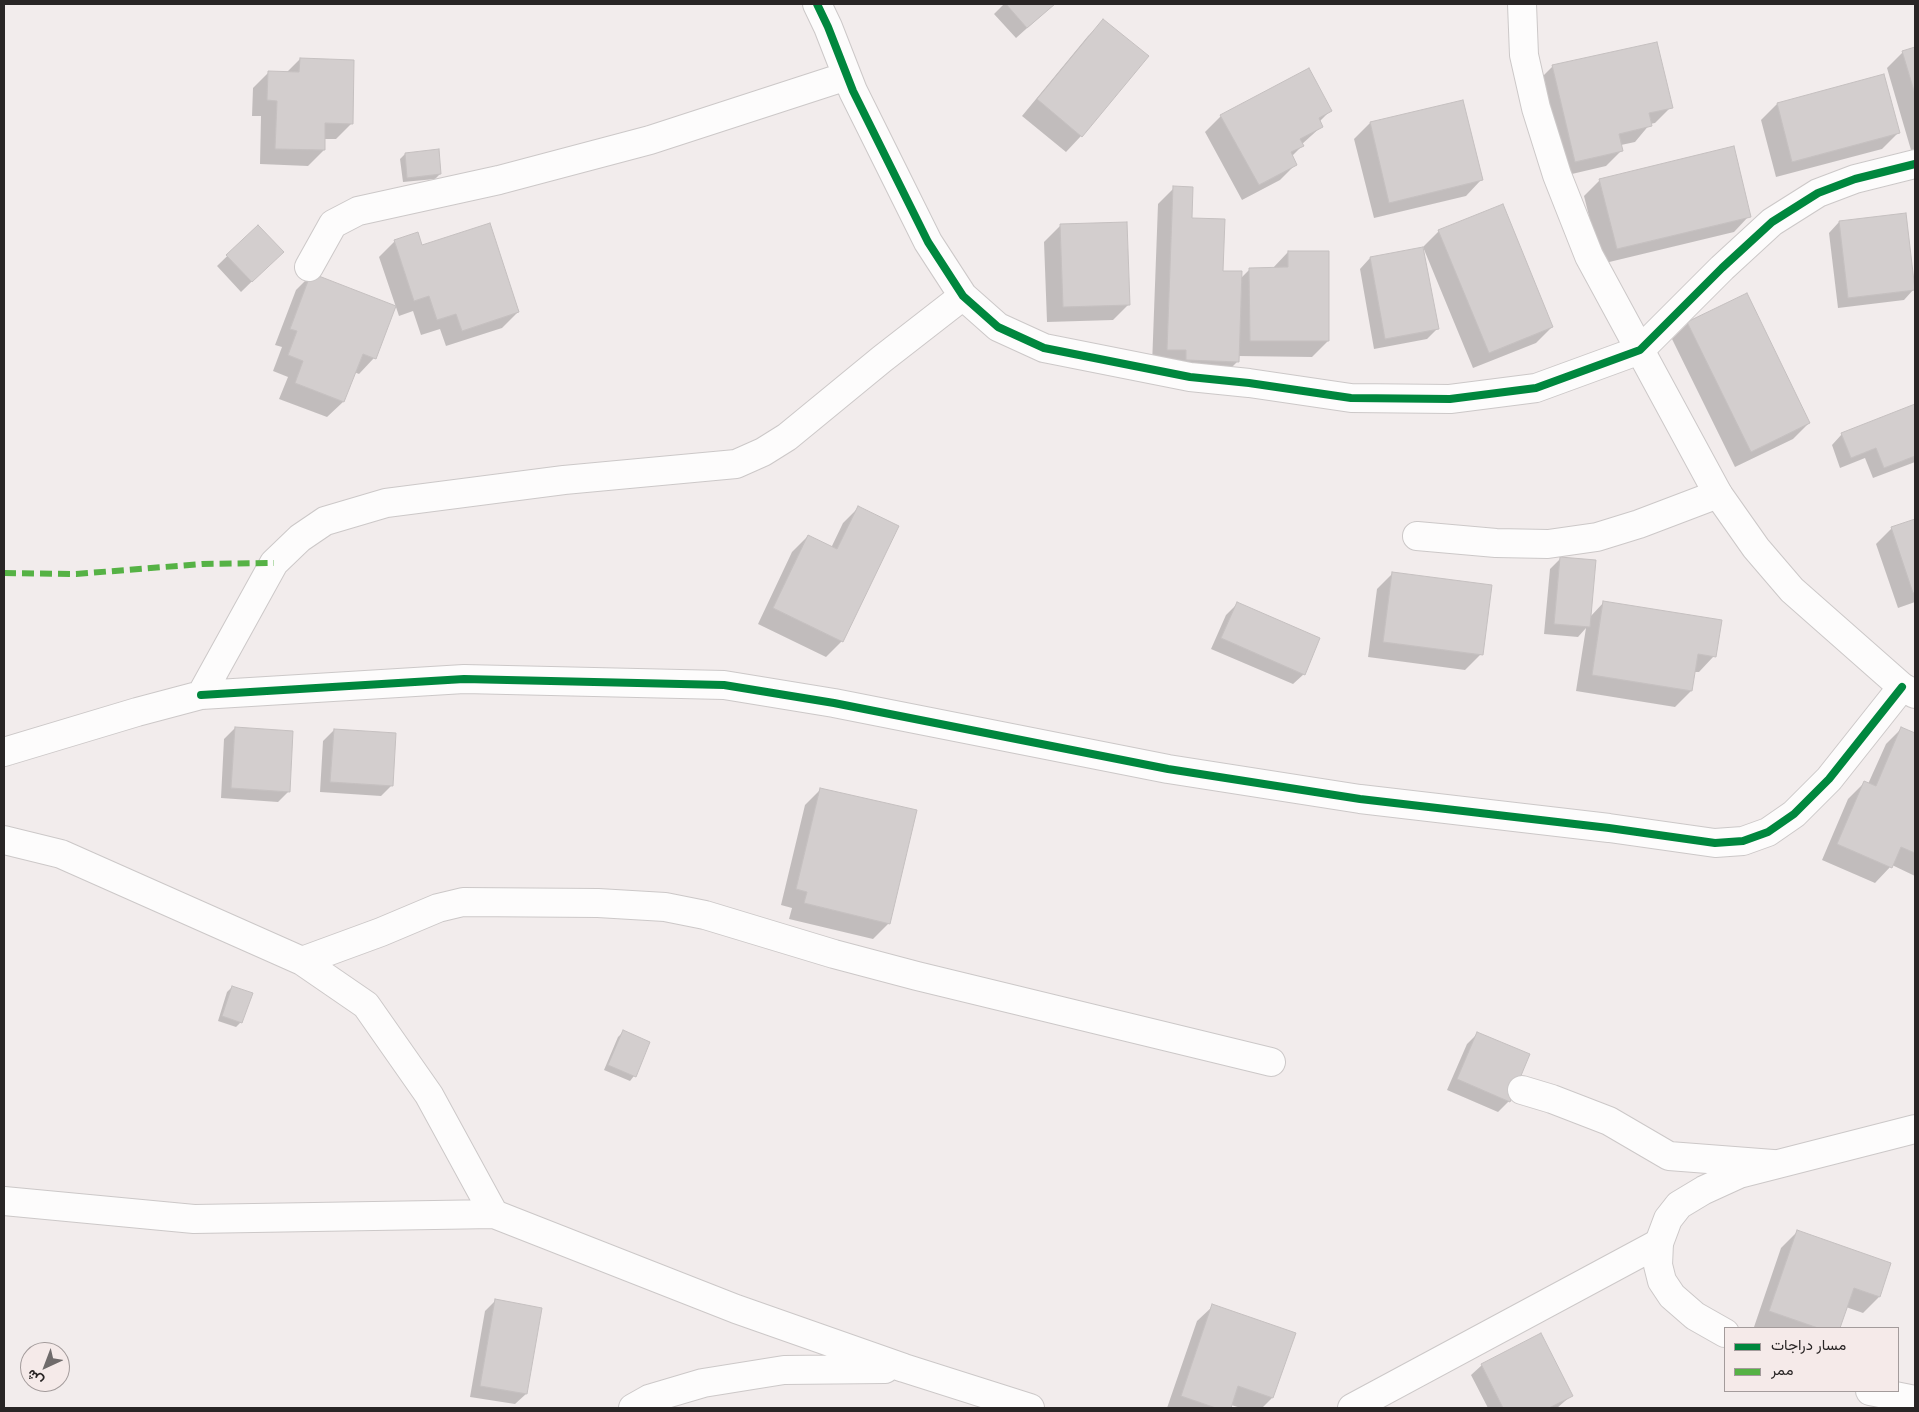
<!DOCTYPE html>
<html>
<head>
<meta charset="utf-8">
<style>
	body { margin:0 }
	#map { position:relative; width:1919px; height:1412px; overflow:hidden; background:#f2ecec; font-family:Figtree,Vazirmatn,sans-serif }
	canvas { display:block }
	.frame { position:absolute; inset:0; border:5px solid #292525; pointer-events:none }
	.legend { position:absolute; left:1724px; top:1327px; width:175px; height:65px; box-sizing:border-box; background:#f5eae9; border:1px solid #a39b9b; margin:0; padding:6px 9px; list-style:none; font-size:15px; color:#292525 }
	.legend li { display:flex; align-items:center; gap:10px; height:25px }
	.legend b { width:25px; border:1px solid #a39b9b }
	.north { position:absolute; left:20px; top:1342px; width:50px; height:50px; box-sizing:border-box; background:#f5eae9; border:1px solid #a39b9b; border-radius:50%; rotate:223deg; font-size:14px; font-weight:700; line-height:20px; text-align:center; color:#292525 }
	.north::after { content:''; display:block; margin:auto; width:18px; height:22px; background:#6f6b6b; clip-path:polygon(50% 0,100% 100%,50% 72%,0 100%) }
</style>
</head>
<body>
<div id="map">
<canvas width="1919" height="1412"></canvas>
<div class="frame"></div>
<ul class="legend">
<li><b style="height:6px;background:#00873e"></b>مسار دراجات</li>
<li><b style="height:6px;background:#56b245"></b>ممر</li>
</ul>
<div class="north">ش</div>
</div>
<script>
const context = document.querySelector('canvas').getContext('2d');
context.lineJoin = 'round';
function paint(path, color) {
  context.fillStyle = color;
  context.fill(path, 'evenodd');
}
function poly(rows) {
  const path = new Path2D();
  for (const r of rows) {
    path.moveTo(r[0], r[1]);
    for (let i = 2; i < r.length; i += 2) path.lineTo(r[i], r[i + 1]);
  }
  return path;
}
function stroke(path, color, width, dash) {
  context.strokeStyle = color;
  context.lineWidth = width;
  context.lineCap = dash ? 'butt' : 'round';
  context.setLineDash(dash || []);
  context.stroke(path);
}
paint(poly([
	[1004,4,1054,4,1016,38,994,14],
	[1104,21,1081,136,1066,152,1022,116,1088,36],
	[1915,49,1915,149,1911,150,1887,68,1903,52],
	[300,59,352,123,336,139,324,139,324,150,308,166,260,164,261,116,252,116,253,88,269,72,286,73],
	[1553,66,1671,107,1655,123,1650,124,1635,142,1621,145,1622,150,1606,166,1559,177,1537,82],
	[1883,76,1898,133,1882,149,1776,177,1761,120,1777,104],
	[1330,111,1319,122,1322,126,1301,145,1302,146,1292,156,1296,164,1280,180,1242,200,1205,132,1221,116],
	[1370,123,1481,180,1466,196,1374,218,1354,139],
	[438,151,440,174,435,179,403,182,400,159,405,154],
	[1600,180,1749,216,1734,232,1601,264,1584,196],
	[1174,188,1222,272,1241,278,1250,269,1272,269,1288,252,1328,341,1312,357,1238,356,1237,362,1221,378,1152,365,1158,204],
	[1839,222,1914,289,1904,300,1838,308,1829,233],
	[1126,224,1129,304,1113,320,1047,322,1044,242,1060,226],
	[258,226,282,252,241,292,217,266],
	[1439,231,1552,327,1536,343,1473,368,1423,247],
	[395,241,421,247,518,312,502,328,446,346,440,329,421,335,413,311,399,316,379,257],
	[1422,249,1437,329,1427,339,1374,349,1360,269,1370,258],
	[312,274,374,358,359,374,354,372,343,402,327,417,279,399,288,377,273,371,282,347,275,345,296,290],
	[1688,323,1809,423,1793,439,1735,467,1672,339],
	[1915,406,1915,462,1873,478,1865,458,1840,468,1832,445,1842,434],
	[858,508,842,641,826,657,758,624,792,552,808,536,831,548,843,523],
	[1915,520,1915,602,1898,608,1876,544,1892,528],
	[1561,558,1590,617,1604,602,1714,656,1699,672,1694,672,1691,691,1675,707,1576,691,1586,628,1578,637,1544,634,1550,569],
	[1393,573,1481,654,1465,670,1368,657,1377,589],
	[1237,604,1304,674,1293,684,1211,649,1226,615],
	[235,728,289,791,278,802,221,798,224,739],
	[1902,728,1915,734,1915,876,1892,865,1875,883,1822,860,1848,799,1864,783,1868,784,1886,744],
	[334,730,391,786,381,796,320,792,323,741],
	[821,789,889,923,873,939,789,919,792,908,781,905,805,805],
	[232,987,241,1022,236,1027,218,1021,227,992],
	[623,1032,634,1076,630,1081,604,1070,618,1037],
	[1478,1033,1509,1101,1498,1112,1447,1090,1467,1044],
	[1797,1232,1890,1264,1879,1297,1863,1313,1846,1307,1839,1328,1754,1327,1781,1248],
	[495,1301,526,1394,515,1404,470,1397,485,1311],
	[1213,1306,1294,1334,1272,1398,1262,1408,1241,1408,1231,1405,1229,1408,1167,1408,1197,1321],
	[1482,1365,1572,1395,1557,1408,1488,1408,1471,1375]
]), '#0003');
const building = poly([
	[1006,4,1055,4,1027,28,1006,4],
	[1103,19,1149,56,1082,137,1037,99,1103,19],
	[1657,42,1673,108,1649,113,1652,126,1619,134,1623,151,1575,162,1552,65,1657,42],
	[1915,47,1915,94,1902,51,1915,47],
	[300,58,354,60,353,124,325,123,325,150,275,149,277,101,267,100,268,71,299,72,300,58],
	[1309,68,1332,111,1319,118,1323,127,1300,139,1304,146,1291,152,1297,165,1259,185,1220,115,1309,68],
	[1884,74,1900,133,1792,162,1777,103,1884,74],
	[1463,100,1483,180,1389,203,1370,122,1463,100],
	[1734,146,1751,217,1617,249,1599,179,1734,146],
	[439,149,441,174,407,178,405,153,439,149],
	[1173,186,1193,187,1192,218,1225,219,1223,271,1242,271,1239,362,1186,360,1186,350,1167,350,1173,186],
	[1503,204,1553,327,1489,353,1438,230,1503,204],
	[1906,213,1915,290,1848,298,1839,221,1906,213],
	[1127,222,1130,305,1063,307,1060,224,1127,222],
	[490,223,519,312,462,331,456,314,437,320,429,296,414,301,394,240,418,232,422,245,490,223],
	[258,225,284,252,252,282,226,255,258,225],
	[1423,247,1439,329,1385,339,1370,257,1423,247],
	[1288,251,1329,251,1329,341,1250,341,1249,268,1288,267,1288,251],
	[311,273,396,306,376,359,363,354,344,402,295,383,303,361,288,355,297,331,290,329,311,273],
	[1747,293,1810,423,1751,452,1687,322,1747,293],
	[1915,404,1915,456,1884,468,1876,448,1851,458,1841,433,1915,404],
	[858,506,899,526,843,642,773,608,808,535,837,549,858,506],
	[1915,519,1915,592,1913,593,1891,527,1915,519],
	[1560,557,1596,560,1590,627,1554,624,1560,557],
	[1392,572,1492,585,1483,655,1383,642,1392,572],
	[1603,601,1722,620,1716,657,1698,654,1692,691,1592,675,1603,601],
	[1237,602,1320,638,1305,675,1221,638,1237,602],
	[235,727,293,731,290,792,231,788,235,727],
	[1901,727,1915,733,1915,853,1901,847,1892,868,1837,844,1864,781,1876,786,1901,727],
	[334,729,396,733,393,786,330,782,334,729],
	[820,788,917,810,890,924,804,903,807,892,796,889,820,788],
	[232,986,253,993,242,1023,222,1016,232,986],
	[623,1030,650,1042,636,1077,608,1065,623,1030],
	[1477,1032,1530,1054,1510,1102,1457,1079,1477,1032],
	[1797,1230,1891,1263,1880,1297,1854,1288,1840,1328,1818,1328,1769,1311,1797,1230],
	[495,1299,542,1308,527,1394,480,1386,495,1299],
	[1212,1304,1296,1333,1273,1398,1238,1386,1231,1408,1216,1408,1181,1396,1212,1304],
	[1541,1333,1573,1396,1549,1408,1503,1408,1481,1364,1541,1333]
]);
paint(building, '#d3cece');
stroke(building, '#c5c0c0', 1);
const minor = poly([
	[817,4,828,27,853,91,928,242,963,296,998,327,1044,348,1190,377,1249,383,1351,398,1450,399,1536,388,1640,350,1722,268,1772,222,1818,193,1855,179,1915,164],
	[309,267,333,224,358,211,499,180,650,140,847,76],
	[1417,536,1496,543,1548,544,1597,537,1639,524,1718,494],
	[201,695,464,679,724,685,834,703,1168,769,1360,799,1609,828,1715,843,1743,841,1768,832,1794,814,1829,779,1902,687],
	[4,752,137,712,201,695,274,563,300,538,325,521,386,503,564,480,736,464,763,452,787,437,882,359,963,296],
	[4,840,61,854,302,961],
	[1522,1090,1552,1099,1609,1121,1669,1156,1773,1164],
	[4,1201,194,1219,494,1214,736,1309,904,1368,1030,1408],
	[494,1214,429,1095,366,1005,302,961,381,932,438,908,463,902,598,903,665,907,705,915,834,954,917,976,1271,1062],
	[633,1408,649,1399,703,1383,784,1370,885,1369],
	[1352,1408,1659,1243]
]);
const tertiary = poly([
	[1522,4,1524,55,1536,108,1557,175,1589,256,1718,494,1756,548,1792,590,1902,687,1915,694],
	[1725,1333,1695,1316,1672,1296,1662,1281,1658,1265,1659,1243,1668,1219,1679,1205,1704,1190,1739,1174,1915,1129],
	[1870,1391,1915,1400]
]);
stroke(minor, '#ccc8c8', 30);
stroke(tertiary, '#ccc8c8', 30);
stroke(minor, '#fdfcfc', 28);
stroke(tertiary, '#fdfcfc', 28);
stroke(poly([
	[4,573,76,574,202,564,274,563]
]), '#56b245', 6, [12, 6]);
stroke(poly([
	[817,4,828,27,853,91,928,242,963,296,998,327,1044,348,1190,377,1249,383,1351,398,1450,399,1536,388,1640,350,1722,268,1772,222,1818,193,1855,179,1915,164],
	[201,695,464,679,724,685,834,703,1168,769,1360,799,1609,828,1715,843,1743,841,1768,832,1794,814,1829,779,1902,687]
]), '#00873e', 8);
</script>
</body>
</html>
